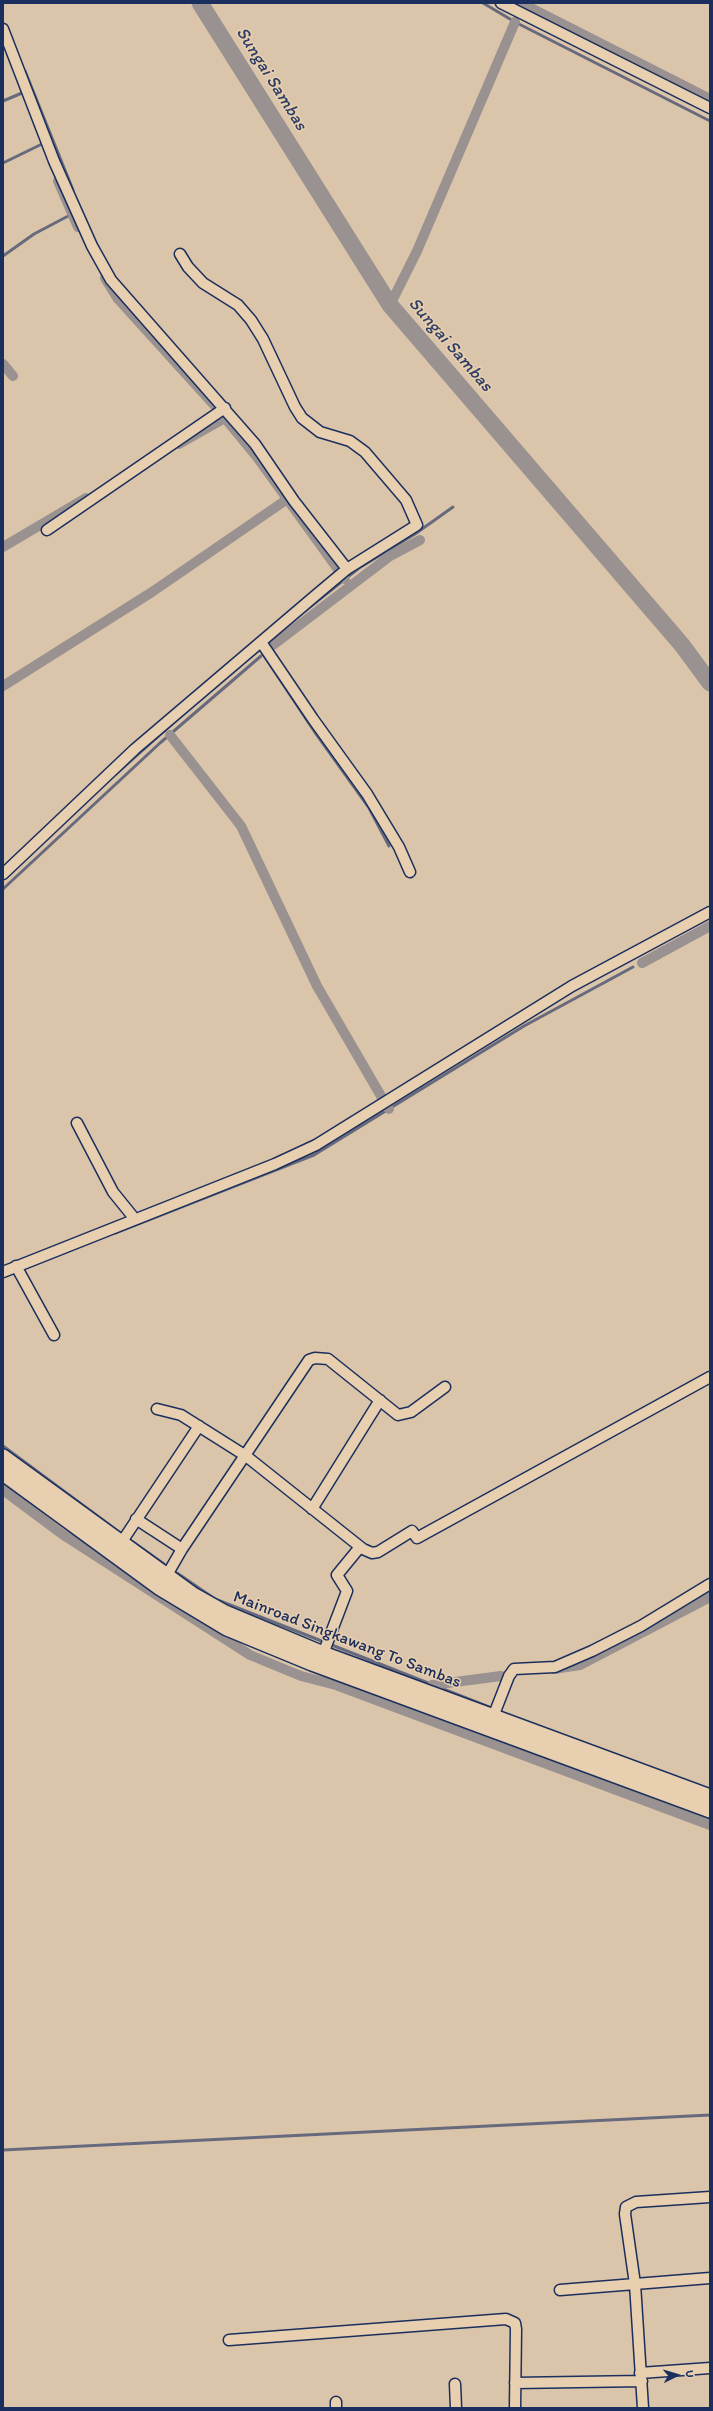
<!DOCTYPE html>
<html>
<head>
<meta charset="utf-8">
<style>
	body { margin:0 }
	#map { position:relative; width:713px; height:2411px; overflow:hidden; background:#dbc5aa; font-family:Itim,sans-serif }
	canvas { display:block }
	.frame { position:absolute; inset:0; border:4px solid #1b2f5e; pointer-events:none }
	.north { position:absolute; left:657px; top:2355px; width:40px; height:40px; -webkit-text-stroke:3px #e7cfaf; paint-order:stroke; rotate:85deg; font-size:11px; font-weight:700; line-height:16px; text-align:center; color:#1b2f5e }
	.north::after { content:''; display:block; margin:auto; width:14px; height:18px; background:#1b2f5e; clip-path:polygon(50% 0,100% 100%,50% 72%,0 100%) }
</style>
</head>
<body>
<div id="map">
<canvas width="713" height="2411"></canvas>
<div class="frame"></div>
<div class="north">U</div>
</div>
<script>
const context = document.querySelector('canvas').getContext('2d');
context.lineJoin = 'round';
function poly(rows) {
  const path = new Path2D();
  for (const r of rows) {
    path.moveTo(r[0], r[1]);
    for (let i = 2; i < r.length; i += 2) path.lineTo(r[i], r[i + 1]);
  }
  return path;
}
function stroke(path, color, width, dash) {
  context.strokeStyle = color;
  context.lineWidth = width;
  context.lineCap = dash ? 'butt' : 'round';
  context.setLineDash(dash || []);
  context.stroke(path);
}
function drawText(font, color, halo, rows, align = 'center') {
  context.font = font + ' Itim,sans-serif';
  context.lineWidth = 3;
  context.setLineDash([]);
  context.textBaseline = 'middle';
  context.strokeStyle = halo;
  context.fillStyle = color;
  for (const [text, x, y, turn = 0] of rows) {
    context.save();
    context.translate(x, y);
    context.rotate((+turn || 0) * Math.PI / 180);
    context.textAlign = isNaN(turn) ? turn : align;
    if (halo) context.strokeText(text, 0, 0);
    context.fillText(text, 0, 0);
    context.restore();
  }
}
stroke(poly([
	[483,3,515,22,710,121],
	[25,71,73,190],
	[3,101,22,93],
	[3,163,42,144],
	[3,256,34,234,72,214],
	[306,610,359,568,415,534,453,507],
	[263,654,316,734,369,808,389,846],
	[116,774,189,709],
	[3,889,160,743,261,656],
	[115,1233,314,1155,524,1026,633,967],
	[3,1446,119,1532],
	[133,1542,164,1564],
	[177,1573,215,1599,489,1707],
	[3,2150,710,2115]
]), '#676a7d', 3);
stroke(poly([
	[507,3,523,4,710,99],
	[58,181,78,227],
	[105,278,118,299,214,405],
	[390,305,417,251,515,22],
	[3,364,13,376],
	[179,444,225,418,257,457,345,579],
	[3,547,86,498],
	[273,645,390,556,420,540],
	[3,686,152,592,286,500],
	[170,735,241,826,317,986,381,1096],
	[642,963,710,926],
	[388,1108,389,1109],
	[3,1490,62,1534,250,1655,301,1676,336,1685,710,1825],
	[554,1669,580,1665,710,1597],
	[432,1685,501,1676]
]), '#999291', 10);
stroke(poly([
	[200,3,390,305,682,645,710,683]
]), '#999291', 17);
const minor = poly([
	[501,3,710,108],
	[3,29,54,161,92,246,111,280,255,444,294,501,347,569],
	[47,530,225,408],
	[261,642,313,719,367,794,399,847,410,872],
	[3,874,135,749,316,595,347,569,417,525,406,500,365,452,350,441,320,432,302,418,295,407,263,339,251,320,238,305,203,283,188,267,180,254],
	[77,1123,113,1192,134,1218],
	[16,1266,54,1335],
	[3,1272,275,1164,316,1145,572,986,710,912],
	[157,1409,181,1415,246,1456,363,1549,372,1553,378,1552,412,1531,417,1538,710,1377],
	[312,1509,380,1400],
	[136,1519,182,1549],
	[121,1543,199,1426],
	[167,1575,182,1549,309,1360,315,1358,328,1359,398,1415,411,1412,445,1387],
	[323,1654,347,1591,337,1575,360,1547],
	[493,1717,509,1676,514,1669,555,1667,592,1651,641,1626,710,1584],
	[560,2290,710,2278],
	[229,2340,506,2319,515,2323,516,2329,515,2408],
	[640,2373,710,2368],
	[515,2383,642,2381],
	[455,2384,456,2408],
	[336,2402,336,2408],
	[643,2408,635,2284,625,2214,626,2207,636,2202,710,2197]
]);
const highway = poly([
	[3,1457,193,1595,225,1613,323,1654,710,1797],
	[3,1473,159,1587,227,1628,312,1663,710,1810]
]);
stroke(minor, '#1b2f5e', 13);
stroke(highway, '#1b2f5e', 18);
stroke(minor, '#e7cfaf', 10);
stroke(highway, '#e7cfaf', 15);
drawText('17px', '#1b2f5e', '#e7cfaf', [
	["Mainroad Singkawang To Sambas",347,1640,21]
]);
drawText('italic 18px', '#2e3e66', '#e7cfaf', [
	["Sungai Sambas",271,79,58],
	["Sungai Sambas",450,345,49]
]);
</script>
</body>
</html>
